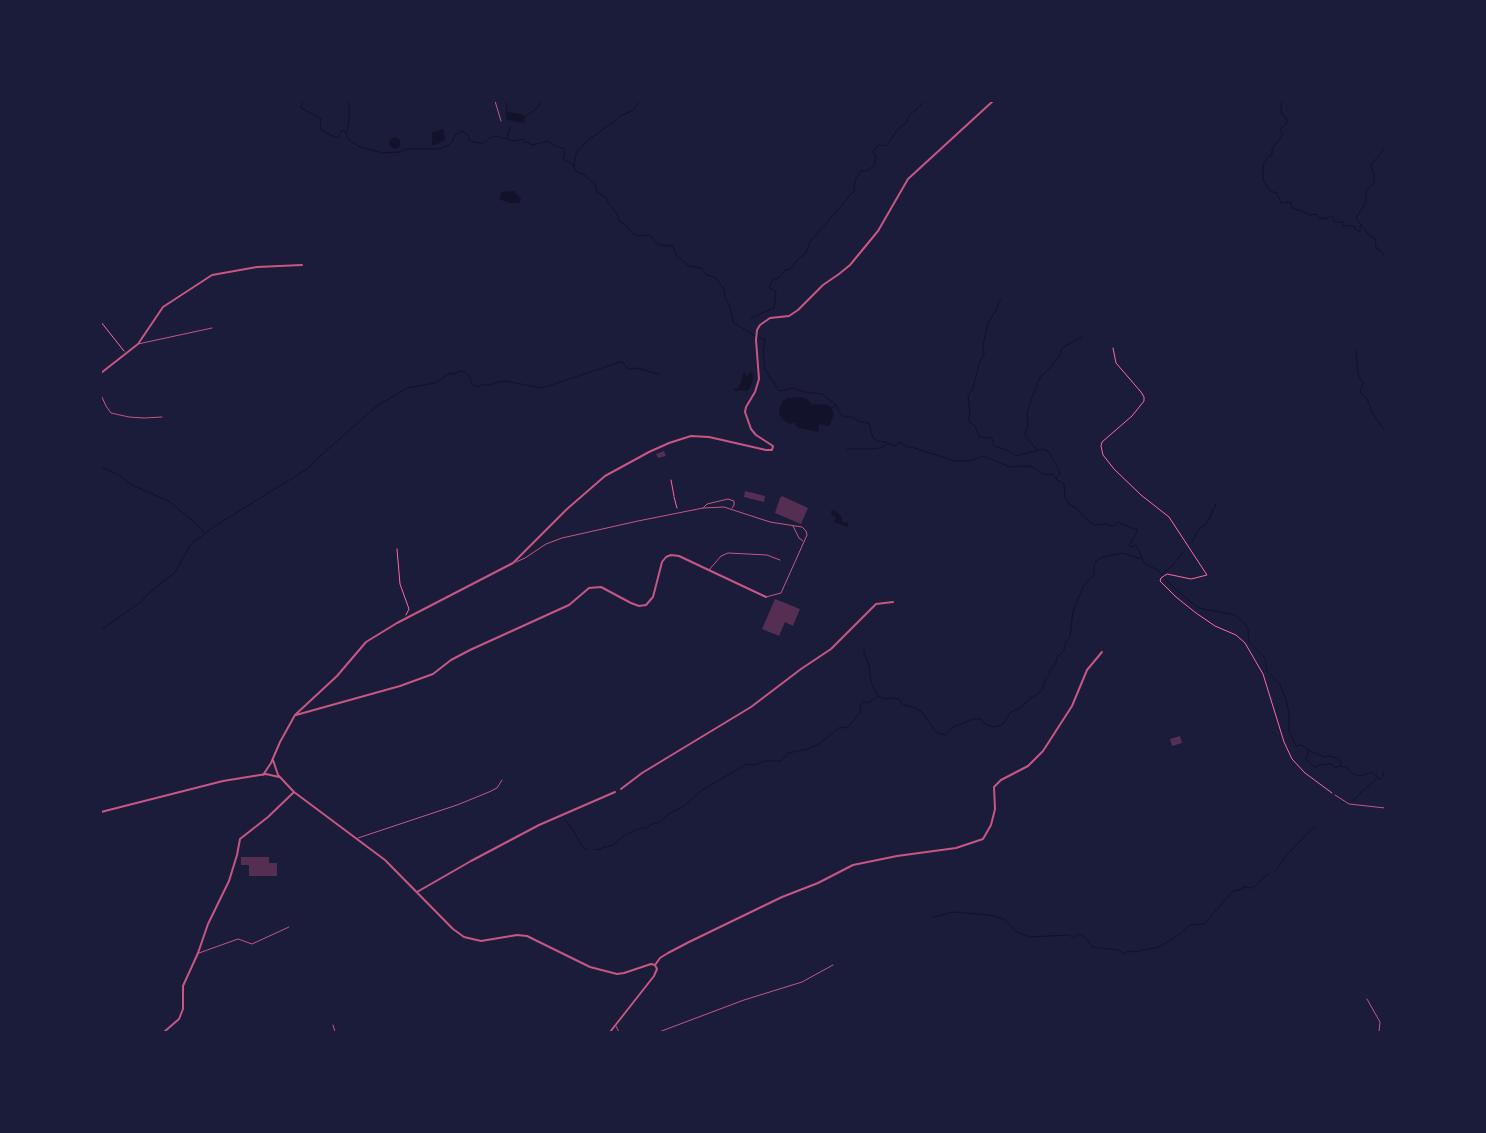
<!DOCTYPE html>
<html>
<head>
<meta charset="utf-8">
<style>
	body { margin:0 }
	#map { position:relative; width:1486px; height:1133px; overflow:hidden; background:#1b1b3a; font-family:"PT Serif",serif }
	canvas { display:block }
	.frame { position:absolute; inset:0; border:102px solid #1b1b3a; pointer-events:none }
</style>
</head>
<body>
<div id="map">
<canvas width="1486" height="1133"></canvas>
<div class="frame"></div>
</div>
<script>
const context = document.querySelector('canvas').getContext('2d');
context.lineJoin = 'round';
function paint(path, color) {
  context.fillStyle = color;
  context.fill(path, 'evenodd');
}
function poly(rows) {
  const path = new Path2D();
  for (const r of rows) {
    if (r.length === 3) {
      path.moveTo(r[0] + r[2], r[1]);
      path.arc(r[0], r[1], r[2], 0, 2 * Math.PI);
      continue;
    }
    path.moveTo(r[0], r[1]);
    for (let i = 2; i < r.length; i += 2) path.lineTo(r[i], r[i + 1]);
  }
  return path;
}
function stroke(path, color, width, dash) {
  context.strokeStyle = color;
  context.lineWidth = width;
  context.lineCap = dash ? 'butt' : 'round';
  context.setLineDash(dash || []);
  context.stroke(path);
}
paint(poly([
	[506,112,521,114,525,117,524,123,507,120],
	[443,129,445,140,435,145,432,145,432,133],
	[395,143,5.5],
	[514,191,520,197,521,200,519,203,510,203,499,199,502,192],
	[750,372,753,374,753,378,751,386,747,391,739,390,735,391,734,388,738,389,741,383,743,373,745,373,747,378],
	[802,397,808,400,812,405,826,404,831,408,834,414,829,426,819,424,818,432,800,428,796,426,794,422,790,424,782,419,779,413,780,407,783,401,788,398],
	[834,510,841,516,843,523,848,522,848,527,834,522,834,521,836,519,835,516,832,516,831,511]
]), '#12122b');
stroke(poly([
	[303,101,301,108,321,119,320,129,328,134,338,138,341,131,345,131,349,140,358,146,382,153,399,152,406,149,440,149,449,145,452,142,455,135,462,131,468,135,470,141,483,144,489,138,496,136,514,141,523,139,525,143,527,142,532,145,548,141,557,147,563,148,565,151,563,159,572,164,577,172,583,174,595,184,597,192,605,197,618,216,619,221,625,224,633,234,639,236,650,235,658,245,673,246,677,256,689,266,701,268,707,275,715,277,724,289,725,297,730,307,733,322,755,336],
	[506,101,507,112],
	[1282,101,1281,112,1287,120,1287,124,1280,129,1283,134,1272,149,1272,156,1269,156,1263,164,1263,180,1270,191,1277,193,1281,203,1288,202,1291,203,1292,208,1302,211,1310,215,1316,214,1319,218,1327,219,1330,216,1334,218,1334,222,1344,222,1343,226,1355,226,1355,229,1360,232,1360,226,1363,227,1367,233,1375,239,1376,248,1382,252,1385,257],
	[524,117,536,109,542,101],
	[347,132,349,121,349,101],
	[507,138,510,127],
	[574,166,576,153,588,140,616,120,620,116,632,111,639,101],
	[1362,226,1356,218,1366,202,1366,191,1374,182,1374,175,1371,165,1385,148],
	[1001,299,998,303,998,307,988,323,983,345,984,355,980,361,973,388,968,396,970,412,969,419,970,423,975,425,979,437,992,438,994,446,1011,452,1015,456,1043,449,1049,452,1059,470,1060,474,1056,478],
	[751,318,774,308,776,292,769,287,773,280,780,277,785,270,791,269,797,260,806,253,810,242,854,191,855,180,861,171,866,171,874,166,876,156,873,152,877,146,879,145,886,146,898,129,907,122,908,117,925,101],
	[758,336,765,340,763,352,765,370,778,389,780,391,794,388,804,392,822,394,836,405,841,415,846,417,850,416,860,422,869,423,873,438,878,441,885,442,895,446,900,442,907,447,911,447,955,461,970,461,983,456,1010,467,1022,466,1032,467,1043,474,1049,475,1053,474,1057,480,1064,484,1065,498,1069,504,1076,508,1084,517,1094,525,1105,524,1113,526,1118,522,1132,528,1137,529,1137,532,1129,546,1132,547,1136,545,1145,564,1158,570,1168,582,1193,604,1199,608,1235,615,1246,625,1248,629,1249,642,1265,658,1267,671,1279,683,1286,699,1289,714,1289,731,1296,746,1301,745,1307,749,1308,753,1306,757,1307,760,1314,767,1317,767,1318,765,1331,764,1336,768,1339,766,1346,767,1351,773,1360,776,1371,772,1380,779,1383,776,1383,772,1385,772],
	[1356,351,1358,374,1363,383,1360,393,1367,399,1373,414,1385,432],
	[831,408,836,405],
	[847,449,874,449,883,447,887,444],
	[1036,449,1025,435,1028,423,1027,413,1034,392,1040,377,1050,368,1060,355,1062,348,1082,337],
	[101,467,117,474,132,485,170,502,199,526,204,533],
	[1192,542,1199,529,1207,523,1216,504],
	[1162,574,1172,566,1184,551],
	[101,630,142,601,148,594,175,572,191,544,215,526,307,469,328,449,377,406,407,388,435,383,450,373,454,374,460,371,465,372,469,376,472,384,478,387,481,385,491,385,498,382,505,381,542,388,620,362,623,362,628,369,636,368,658,374],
	[864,649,864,653,869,665,871,682,877,695],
	[1308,750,1324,757,1329,756,1337,758,1340,760,1341,765],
	[1351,802,1377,778],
	[564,819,571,827,584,849,587,849],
	[594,849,598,850,604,847,612,846,622,837,635,830,641,828,646,828,654,823,658,823,669,814,684,806,702,790,747,764,755,765,764,761,781,761,788,753,808,749,819,744,840,727,844,728,848,727,860,713,861,705,863,702,868,703,878,696,885,699,893,698,899,699,902,704,915,708,922,712,935,731,940,734,946,735,953,727,973,719,981,719,984,723,993,727,1002,725,1011,712,1020,708,1033,696,1035,696,1042,690,1046,679,1050,675,1049,671,1056,663,1057,658,1064,650,1066,641,1070,637,1073,611,1083,587,1094,574,1094,565,1096,561,1102,557,1123,553,1141,559],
	[1276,871,1284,858,1315,826],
	[934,917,953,912,989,915,1004,919,1015,931,1029,937,1069,935,1074,938,1079,934,1086,938,1092,947,1119,950,1123,954,1128,951,1134,952,1159,947,1180,934,1190,925,1204,924,1233,891,1242,889,1243,887,1253,888,1269,873]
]), '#12122b', 1);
paint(poly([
	[664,451,666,456,658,458,656,454],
	[745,491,765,496,764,502,744,497],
	[782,496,808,508,801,524,775,513,780,498],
	[775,599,800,609,793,626,785,622,779,636,762,629],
	[1180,736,1182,743,1172,746,1170,739],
	[241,857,269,857,269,863,277,863,277,876,249,876,249,865,241,865]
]), '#542f53');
stroke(poly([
	[101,322,124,351],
	[1113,348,1116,363,1141,392,1144,397,1144,401,1132,416,1102,442,1101,446,1103,455,1114,469,1141,495,1169,517,1207,575,1191,579,1167,574,1161,578,1160,581,1176,597,1196,613,1215,626,1236,635,1245,643,1263,674,1284,742,1292,759,1305,773,1332,793],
	[671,480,674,496],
	[674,497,677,508],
	[397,549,400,584,409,609,406,615]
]), '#ff6b9d', 1);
stroke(poly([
	[495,101,501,121],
	[138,344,212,328],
	[101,395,106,406,111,413,129,417,144,418,162,417],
	[703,508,707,504,728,499,734,501,734,505,732,508],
	[793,526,799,538,803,541],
	[516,562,525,558,546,544,562,538,638,521,703,508,724,507,770,522,802,527,806,531,807,535,781,593,766,597],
	[709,570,721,556,728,553,767,555,780,560],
	[1335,795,1349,804,1385,808],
	[358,838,457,805,489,792,497,788,502,780],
	[199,953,238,939,252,944,289,927],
	[1367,999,1380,1022,1379,1032],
	[333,1025,335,1032],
	[616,1026,619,1032],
	[659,1032,744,1000,802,982,833,965]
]), '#c65784', 1);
stroke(poly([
	[101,373,138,344,163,307,212,275,257,267,302,265],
	[296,715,400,686,433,674,451,660,470,650,569,605,589,588,601,587,631,603,639,606,646,605,653,597,662,562,666,557,671,555,679,556,766,597],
	[273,760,278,775,294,792,385,860,453,929,464,937,481,941,517,935,527,936,590,967,617,974,624,973,651,964,655,965],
	[263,775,271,763,280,742,295,715,337,676,366,642,397,623,513,563,567,509,605,476,649,452,669,443,691,436,709,437,766,450,772,450,773,446,756,435,751,429,745,412,746,407,755,392,759,379,756,340,757,330,760,325,770,318,789,316,798,310,823,285,839,274,850,265,878,231,908,179,993,101],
	[621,789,642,773,751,707,801,669,831,649,876,604,893,602],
	[101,812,223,781,266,774,279,777],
	[417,892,471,861,539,825,615,792],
	[655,965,660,958,668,953,689,942,782,897,818,883,853,865,897,856,956,848,983,839,991,825,995,809,994,787,1001,780,1028,766,1043,751,1072,706,1087,670,1102,652],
	[164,1032,179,1019,183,1009,183,986,198,953,208,924,229,881,237,855,240,839,268,817,294,792],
	[610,1032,654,976,657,969,655,965]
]), '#c65784', 2);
</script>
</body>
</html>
